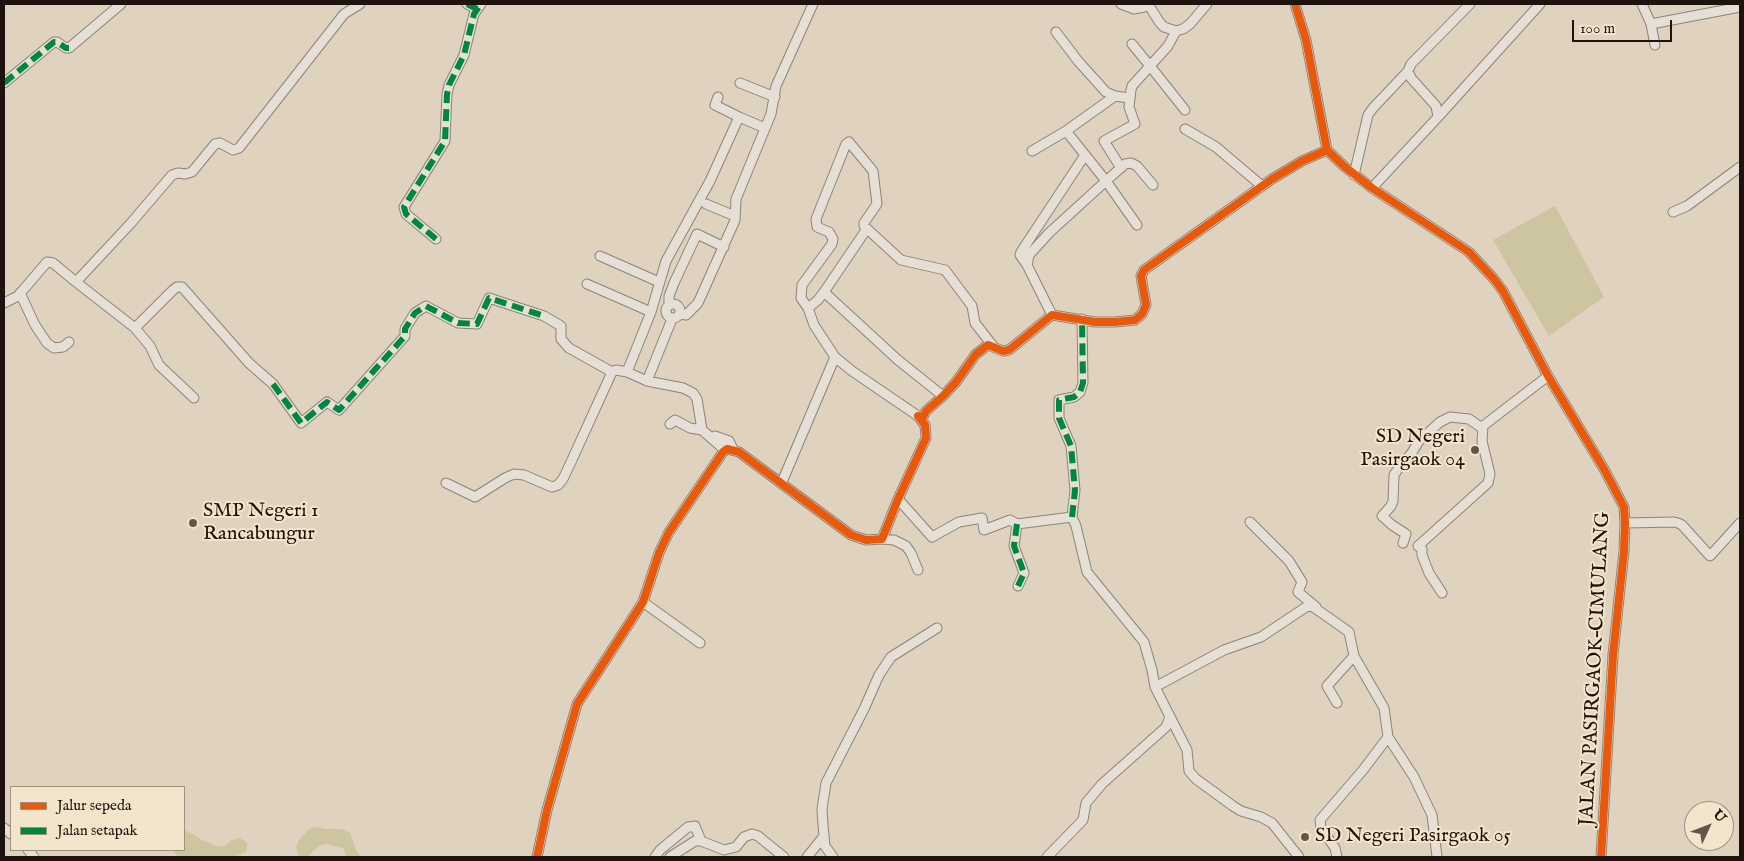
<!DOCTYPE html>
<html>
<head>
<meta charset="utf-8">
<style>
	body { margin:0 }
	#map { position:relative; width:1744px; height:861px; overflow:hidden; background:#dfd2be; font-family:"IM FELL English",serif }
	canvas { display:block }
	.frame { position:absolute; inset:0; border:5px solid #1e140d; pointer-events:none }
	.legend { position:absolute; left:10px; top:786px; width:175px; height:65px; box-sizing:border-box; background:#f3e4cc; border:1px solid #9e9180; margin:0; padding:6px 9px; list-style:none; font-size:15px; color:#1e140d }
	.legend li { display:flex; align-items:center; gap:10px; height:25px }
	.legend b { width:25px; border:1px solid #9e9180 }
	.north { position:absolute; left:1684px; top:801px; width:50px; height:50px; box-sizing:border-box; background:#f3e4cc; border:1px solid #9e9180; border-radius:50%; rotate:47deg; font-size:14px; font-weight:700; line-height:20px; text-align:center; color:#1e140d }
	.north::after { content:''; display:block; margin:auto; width:18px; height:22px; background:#62564b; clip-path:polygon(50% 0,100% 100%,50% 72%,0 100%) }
	.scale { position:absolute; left:1572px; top:20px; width:100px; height:22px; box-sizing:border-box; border:2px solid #1e140d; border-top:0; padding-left:6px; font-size:15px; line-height:18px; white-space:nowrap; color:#1e140d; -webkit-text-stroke:4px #f3e4cc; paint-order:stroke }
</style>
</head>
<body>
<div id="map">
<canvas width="1744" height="861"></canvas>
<div class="frame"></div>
<ul class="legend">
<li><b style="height:6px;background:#e8590c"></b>Jalur sepeda</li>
<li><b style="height:6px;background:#00873e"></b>Jalan setapak</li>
</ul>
<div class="north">U</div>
<div class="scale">100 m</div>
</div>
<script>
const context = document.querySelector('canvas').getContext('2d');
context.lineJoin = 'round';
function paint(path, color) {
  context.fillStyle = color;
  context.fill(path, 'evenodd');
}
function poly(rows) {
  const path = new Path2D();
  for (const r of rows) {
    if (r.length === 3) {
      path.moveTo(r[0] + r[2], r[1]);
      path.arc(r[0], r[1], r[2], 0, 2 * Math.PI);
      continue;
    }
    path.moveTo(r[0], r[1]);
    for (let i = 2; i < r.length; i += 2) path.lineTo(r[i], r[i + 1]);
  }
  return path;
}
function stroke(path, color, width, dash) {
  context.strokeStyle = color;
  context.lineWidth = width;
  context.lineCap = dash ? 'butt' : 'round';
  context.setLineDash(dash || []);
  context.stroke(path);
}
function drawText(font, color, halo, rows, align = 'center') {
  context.font = font + ' "IM FELL English",serif';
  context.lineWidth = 4;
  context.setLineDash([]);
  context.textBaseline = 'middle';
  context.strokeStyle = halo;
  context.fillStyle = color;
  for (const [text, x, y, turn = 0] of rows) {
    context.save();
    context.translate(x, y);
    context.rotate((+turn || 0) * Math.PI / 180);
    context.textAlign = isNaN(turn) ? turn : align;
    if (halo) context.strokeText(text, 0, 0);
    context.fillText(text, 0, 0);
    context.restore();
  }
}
paint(poly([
	[1555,206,1604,297,1549,336,1493,240],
	[317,827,325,829,342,829,350,833,356,850,361,857,347,857,343,848,327,844,319,846,307,857,298,855,296,847,299,840,309,829],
	[184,831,187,831,202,840,210,843,218,847,226,845,232,840,240,838,247,843,247,851,234,857,179,857,172,850,184,850]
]), '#cdc5a0');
const minor = poly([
	[467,4,477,9],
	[1121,4,1134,9,1144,7,1145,4],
	[1148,4,1160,23,1164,27,1176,31,1183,29,1190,24,1207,4],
	[1295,4,1306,40,1327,150,1345,167,1372,188,1469,252,1494,279,1503,291,1548,376,1604,469,1624,507,1625,523,1624,551,1613,655,1601,857],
	[1642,4,1651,24],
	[1056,32,1078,61,1106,92,1115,96,1129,98],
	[1132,44,1150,66,1168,46,1176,31],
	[1655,45,1651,24,1740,7],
	[4,83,54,42,57,42,66,48,69,48,121,4],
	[740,83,775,97],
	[718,97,715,105,739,117],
	[1438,117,1540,4],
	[1185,129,1216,147,1262,186],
	[1066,131,1106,181,1125,164,1131,163,1137,166,1153,185],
	[1032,151,1066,131,1115,96],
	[1121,168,1104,141,1135,124,1129,107,1131,90,1132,86,1150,66,1185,110],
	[1354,175,1368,115,1373,108,1408,71],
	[1372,188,1438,117,1436,106,1411,78,1408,71,1411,64,1470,4],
	[706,204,735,216],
	[1673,212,1687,206,1740,167],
	[436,239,406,214,404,207,445,141,447,94,449,85,464,55,474,14,481,4],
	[600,256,659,282],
	[1027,265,1020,255,1021,252,1085,155],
	[76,282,135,328,150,346,159,365,194,398],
	[587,284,651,312],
	[824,292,866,230],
	[20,293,35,325,47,343,54,348,63,347,69,342],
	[4,303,18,296,47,262,53,263,76,282,131,223,172,175,178,173,185,174,192,172,215,144,220,143,233,150,239,148,344,14,360,4],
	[673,311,7],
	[669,305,669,296,674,283,697,234,724,247],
	[808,308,801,298,802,285,832,244,833,239,829,232,817,227,816,219,846,144,849,142,873,171,877,204,864,223,864,226,901,260,945,270,972,306,975,323,993,346],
	[680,314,686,315,698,303,732,227,735,220,736,199,771,114,776,86,813,4],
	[1052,315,1027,265,1029,255,1049,233,1106,181,1137,225],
	[135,328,173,290,177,287,182,287,249,363,273,384,301,423,327,402,339,410,405,336,405,329,415,313,426,306,458,323,477,324,489,298,544,316,561,326,561,339,569,348,612,372],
	[647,381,672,319],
	[918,416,852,371,835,357,814,325,808,308,818,300,824,292,898,360,943,396],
	[670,424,675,420,690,428,702,430],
	[715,436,729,441,733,449],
	[725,450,702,430,697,399,693,393,683,388,647,381,627,372,651,312,666,261,710,181,739,117,765,128],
	[782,482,835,357],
	[446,483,475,497,505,478,514,474,524,475,552,487,558,485,563,479,571,462,612,372,616,370,627,372],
	[898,499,932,537,959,522,982,518,984,530,1010,520,1017,524,1072,517,1076,526,1087,572,1144,642,1152,670,1155,687,1187,750,1189,771,1196,779,1233,806,1241,811,1261,817,1272,823,1299,857],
	[1072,517,1075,490,1071,446,1059,418,1059,400,1074,397,1080,392,1083,383,1082,319],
	[1250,522,1289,561,1302,582,1298,592,1316,607],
	[1625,523,1674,522,1678,523,1682,525,1710,556,1740,523],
	[1017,524,1014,546,1024,573,1018,586],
	[882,539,894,540,906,546,911,553,918,570],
	[1403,543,1406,534,1392,525,1382,516,1391,506,1393,501,1394,475,1400,466,1411,454,1419,441,1440,422,1450,417,1469,419,1482,428],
	[1442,593,1429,573,1422,555,1422,549,1418,546,1488,483,1490,474,1482,441,1483,426,1548,376],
	[643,602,700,643],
	[1155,687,1224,650,1261,637,1306,607,1312,606,1349,632,1354,656,1384,708,1388,737],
	[1337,703,1327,686,1354,656],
	[4,828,11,834],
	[28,850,34,857],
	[537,857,547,810,577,704,643,602,659,553,669,532,723,452,727,449,739,452,851,535,866,540,882,539,898,499,926,438,925,425,918,416,923,417,926,411,943,396,956,382,976,354,988,345,1003,351,1009,350,1052,315,1095,322,1115,322,1135,320,1142,314,1146,305,1141,276,1144,270,1272,179,1302,161,1327,150],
	[655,857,660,850,688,827,695,826,701,841],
	[670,857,695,841,701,841,724,850,736,847,744,837,752,834,758,836,784,857],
	[807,857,824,836],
	[833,857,825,846,823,825,822,809,826,783,864,709,879,675,891,657,937,628],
	[1047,857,1083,820,1086,803,1102,784,1166,727,1170,717],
	[1337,857,1335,848,1321,828,1320,820,1363,770,1388,737,1414,777,1432,815,1437,857]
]);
stroke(minor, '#8c8478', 11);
stroke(minor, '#e5dfd5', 9);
stroke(poly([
	[467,4,477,9],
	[4,83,54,42,57,42,66,48,69,48],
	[436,239,406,214,404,207,445,141,447,94,449,85,464,55,474,14,481,4],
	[273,384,301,423,327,402,339,410,405,336,405,329,415,313,426,306,458,323,477,324,489,298,544,316],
	[1072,517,1075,490,1071,446,1059,418,1059,400,1074,397,1080,392,1083,383,1082,319],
	[1017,524,1014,546,1024,573,1018,586]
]), '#00873e', 6, [12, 6]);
stroke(poly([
	[1295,4,1306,40,1327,150,1345,167,1372,188,1469,252,1494,279,1503,291,1548,376,1604,469,1624,507,1625,523,1624,551,1613,655,1601,857],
	[537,857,547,810,577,704,643,602,659,553,669,532,723,452,727,449,739,452,851,535,866,540,882,539,898,499,926,438,925,425,918,416,923,417,926,411,943,396,956,382,976,354,988,345,1003,351,1009,350,1052,315,1095,322,1115,322,1135,320,1142,314,1146,305,1141,276,1144,270,1272,179,1302,161,1327,150]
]), '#e8590c', 8);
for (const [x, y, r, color] of [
	[1475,450,5,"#62564b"],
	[193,523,5,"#62564b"],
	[1305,837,5,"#62564b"]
]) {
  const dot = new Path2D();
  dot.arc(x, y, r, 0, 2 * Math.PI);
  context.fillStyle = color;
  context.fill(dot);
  stroke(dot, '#f3e4cc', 2);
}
drawText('20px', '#1e140d', '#f3e4cc', [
	["SD Negeri",1465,438,"right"],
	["Pasirgaok 04",1465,461,"right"],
	["SMP Negeri 1",203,512],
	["Rancabungur",203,535],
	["SD Negeri Pasirgaok 05",1315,837]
], 'left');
drawText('20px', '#1e140d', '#f3e4cc', [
	["JALAN PASIRGAOK–CIMULANG",1596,669,-87]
]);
</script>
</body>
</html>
